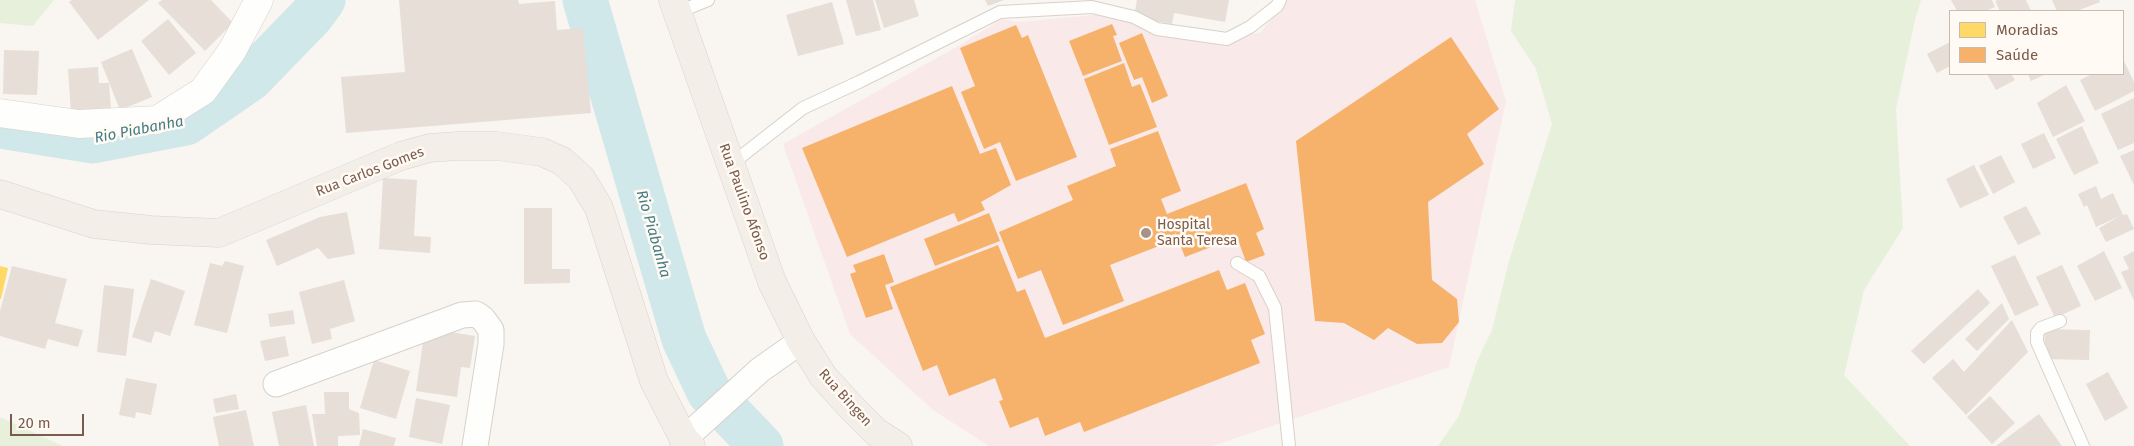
<!DOCTYPE html>
<html>
<head>
<meta charset="utf-8">
<style>
	body { margin:0 }
	#map { position:relative; width:2134px; height:446px; overflow:hidden; background:#f9f5f0; font-family:"Fira Sans",sans-serif }
	canvas { display:block }
	.legend { position:absolute; left:1949px; top:10px; width:175px; height:65px; box-sizing:border-box; background:#fffaf3; border:1px solid #cabbb1; margin:0; padding:6px 9px; list-style:none; font-size:15px; color:#7a5c4d }
	.legend li { display:flex; align-items:center; gap:10px; height:25px }
	.legend b { width:25px; border:1px solid #cabbb1 }
	.scale { position:absolute; left:10px; top:414px; width:74px; height:22px; box-sizing:border-box; border:2px solid #7a5c4d; border-top:0; padding-left:6px; font-size:15px; line-height:18px; white-space:nowrap; color:#7a5c4d; -webkit-text-stroke:4px #fffaf3; paint-order:stroke }
</style>
</head>
<body>
<div id="map">
<canvas width="2134" height="446"></canvas>
<ul class="legend">
<li><b style="height:14px;background:#ffd966"></b>Moradias</li>
<li><b style="height:14px;background:#f6b26b"></b>Saúde</li>
</ul>
<div class="scale">20 m</div>
</div>
<script>
const context = document.querySelector('canvas').getContext('2d');
context.lineJoin = 'round';
function paint(path, color) {
  context.fillStyle = color;
  context.fill(path, 'evenodd');
}
function poly(rows) {
  const path = new Path2D();
  for (const r of rows) {
    path.moveTo(r[0], r[1]);
    for (let i = 2; i < r.length; i += 2) path.lineTo(r[i], r[i + 1]);
  }
  return path;
}
function stroke(path, color, width, dash) {
  context.strokeStyle = color;
  context.lineWidth = width;
  context.lineCap = dash ? 'butt' : 'round';
  context.setLineDash(dash || []);
  context.stroke(path);
}
function drawText(font, color, halo, rows, align = 'center') {
  context.font = font + ' "Fira Sans",sans-serif';
  context.lineWidth = 5;
  context.setLineDash([]);
  context.textBaseline = 'middle';
  context.strokeStyle = halo;
  context.fillStyle = color;
  for (const [text, x, y, turn = 0] of rows) {
    context.save();
    context.translate(x, y);
    context.rotate((+turn || 0) * Math.PI / 180);
    context.textAlign = isNaN(turn) ? turn : align;
    if (halo) context.strokeText(text, 0, 0);
    context.fillText(text, 0, 0);
    context.restore();
  }
}
paint(poly([
	[1287,0,1475,0,1506,101,1449,367,1212,446,989,446,933,410,850,334,783,144,960,45,1002,19,1018,22,1106,14,1211,40,1260,33]
]), '#fae9e9');
paint(poly([
	[0,0,54,0,33,26,0,23],
	[1515,0,1921,0,1915,20,1896,109,1903,228,1864,290,1844,375,1910,446,1438,446,1459,416,1478,359,1492,330,1509,261,1552,124,1536,69,1511,31],
	[0,417,63,446,0,446]
]), '#e7f0db');
paint(poly([
	[0,266,8,268,1,299,0,299]
]), '#ffd966');
paint(poly([
	[1112,24,1117,35,1113,36,1122,61,1083,76,1069,41],
	[1016,25,1022,38,1028,35,1077,157,1016,181,1000,142,984,149,961,92,975,86,960,48],
	[1142,33,1168,96,1152,103,1142,77,1134,80,1119,43],
	[1451,37,1499,109,1467,134,1484,164,1428,202,1432,280,1457,299,1459,322,1442,343,1417,344,1388,328,1374,340,1344,323,1315,321,1296,141],
	[1124,63,1132,87,1140,84,1157,127,1109,145,1084,79],
	[952,86,980,154,996,148,1011,185,981,202,985,210,958,222,954,213,847,257,802,148],
	[1158,131,1181,191,1161,199,1167,214,1246,183,1264,229,1256,233,1265,255,1246,262,1237,237,1185,257,1173,227,1177,239,1110,265,1124,301,1063,325,1041,270,1018,279,999,232,1073,200,1067,186,1116,166,1110,149],
	[989,213,1000,241,935,266,924,239],
	[998,245,1017,292,1025,289,1045,338,1219,270,1227,290,1245,283,1265,334,1251,340,1260,363,1084,432,1080,422,1045,436,1038,417,1010,428,999,401,1003,400,995,378,949,396,937,365,923,371,890,287],
	[884,254,894,282,885,285,893,309,866,318,850,274,856,272,853,265]
]), '#f6b26b');
stroke(poly([
	[585,0,684,339,709,392,761,446],
	[0,126,93,141,186,123,250,79,312,15,323,0]
]), '#d0e8ea', 45);
paint(poly([
	[72,0,149,0,98,40,69,2],
	[162,0,211,0,233,23,205,51,158,3],
	[399,0,518,0,519,4,555,1,557,30,583,28,591,113,346,133,341,77,405,72],
	[846,0,873,0,881,30,856,36],
	[875,0,914,0,919,16,884,28],
	[985,0,1004,0,988,6],
	[1137,0,1229,0,1225,22,1174,13,1172,24,1134,17],
	[1951,0,1992,0,1995,7,1985,11,1957,11],
	[1998,0,2026,0,2031,11,2000,11,1995,1],
	[2052,0,2099,0,2100,2,2077,11,2057,11],
	[832,2,844,44,798,56,786,15],
	[168,19,196,53,169,75,141,41],
	[1950,42,1950,66,1937,73,1927,54],
	[132,49,152,97,120,110,101,62],
	[4,50,39,51,37,95,3,94],
	[2123,59,2134,82,2134,91,2095,111,2080,80,2092,74,2123,74],
	[98,67,99,83,109,83,111,111,71,113,68,69],
	[1987,74,2011,74,2015,80,1996,90],
	[2028,74,2046,74,2031,81],
	[2066,85,2085,121,2053,137,2037,103],
	[2134,98,2134,143,2118,150,2101,114],
	[2082,126,2099,163,2074,175,2056,139],
	[2044,133,2056,158,2033,169,2021,144],
	[2134,150,2134,185,2120,156],
	[2001,155,2015,182,1993,194,1979,166],
	[1974,165,1989,195,1960,208,1946,179],
	[383,178,417,180,414,236,431,237,430,253,379,249],
	[2096,186,2101,199,2113,193,2123,215,2127,214,2134,229,2106,242,2099,228,2120,216,2096,227,2087,205,2084,207,2078,194],
	[2026,206,2041,234,2018,245,2003,217],
	[524,208,552,208,552,269,570,269,570,283,524,284],
	[347,212,355,254,328,259,318,248,277,266,266,240,320,217],
	[2104,251,2122,288,2095,301,2077,266],
	[2134,251,2134,301,2121,272,2129,269,2123,257],
	[2015,255,2039,305,2015,316,1991,266],
	[225,261,244,266,227,333,194,325,210,263,222,266],
	[2062,265,2081,306,2055,318,2036,277],
	[12,266,67,279,55,323,83,330,78,347,48,339,45,349,0,336,0,311],
	[151,279,185,291,170,336,155,331,151,343,132,337],
	[344,280,355,321,330,329,332,339,312,344,299,292],
	[104,285,134,289,126,356,97,352],
	[1978,289,1990,303,1924,364,1911,351],
	[2002,303,2009,319,1977,351,1965,339],
	[293,310,295,324,270,327,268,314],
	[2012,320,2028,352,1966,415,1932,378,1953,359,1964,372],
	[2045,329,2090,330,2089,360,2044,359],
	[450,332,475,336,470,368,461,367,457,397,416,391,423,342],
	[285,336,289,356,265,361,260,341],
	[374,360,410,371,396,419,360,408],
	[2108,372,2128,408,2105,421,2086,384],
	[126,378,157,384,151,415,136,412,135,418,119,415],
	[324,392,349,392,349,409,359,413,360,435,338,436,338,446,317,446,312,414,325,414],
	[236,394,239,409,216,413,213,399],
	[1990,396,2015,423,1992,444,1967,417],
	[416,398,450,405,442,444,409,437],
	[306,405,314,446,279,446,272,412],
	[246,410,254,446,219,446,213,417],
	[2039,414,2062,446,1996,446],
	[363,429,396,438,394,446,359,446]
]), '#e6ded7');
const lane = poly([
	[676,13,708,0],
	[730,165,803,108,859,82,1000,12,1092,7,1134,17,1157,29,1227,39,1250,27,1277,6,1280,0],
	[1237,263,1259,276,1275,308,1289,446],
	[2060,321,2041,328,2037,333,2037,342,2083,446]
]);
const street = poly([
	[276,384,462,315,476,314,483,319,491,330,491,344,475,446],
	[683,446,684,439,760,370,801,341]
]);
const secondary = poly([
	[0,113,79,124,157,120,203,91,232,51,259,0]
]);
const primary = poly([
	[673,0,772,282,801,341,823,376,851,407,876,432,898,446],
	[0,194,94,224,151,230,219,233,401,156,430,148,457,146,497,146,542,152,562,161,581,178,599,208,654,381,684,439,691,446]
]);
stroke(lane, '#d7d1cb', 14);
stroke(street, '#d7d1cb', 27);
stroke(secondary, '#d9d2cb', 29);
stroke(primary, '#dad1cc', 29);
stroke(lane, '#fefefd', 12);
stroke(street, '#fefefd', 25);
stroke(secondary, '#fefefd', 28);
stroke(primary, '#f3eee8', 28);
for (const [x, y, r, color] of [
	[1146,233,6,"#a69286"]
]) {
  const dot = new Path2D();
  dot.arc(x, y, r, 0, 2 * Math.PI);
  context.fillStyle = color;
  context.fill(dot);
  stroke(dot, '#fffaf3', 2);
}
drawText('14px', '#7a5c4d', '#fffaf3', [
	["Rua Carlos Gomes",370,172,-21],
	["Rua Paulino Afonso",744,202,70],
	["Rua Bingen",845,398,48]
]);
drawText('14px', '#7a5c4d', '#fffaf3', [
	["Hospital",1157,225],
	["Santa Teresa",1157,241]
], 'left');
drawText('italic 15px', '#437c86', '#fffaf3', [
	["Rio Piabanha",139,130,-11],
	["Rio Piabanha",653,234,74]
]);
</script>
</body>
</html>
